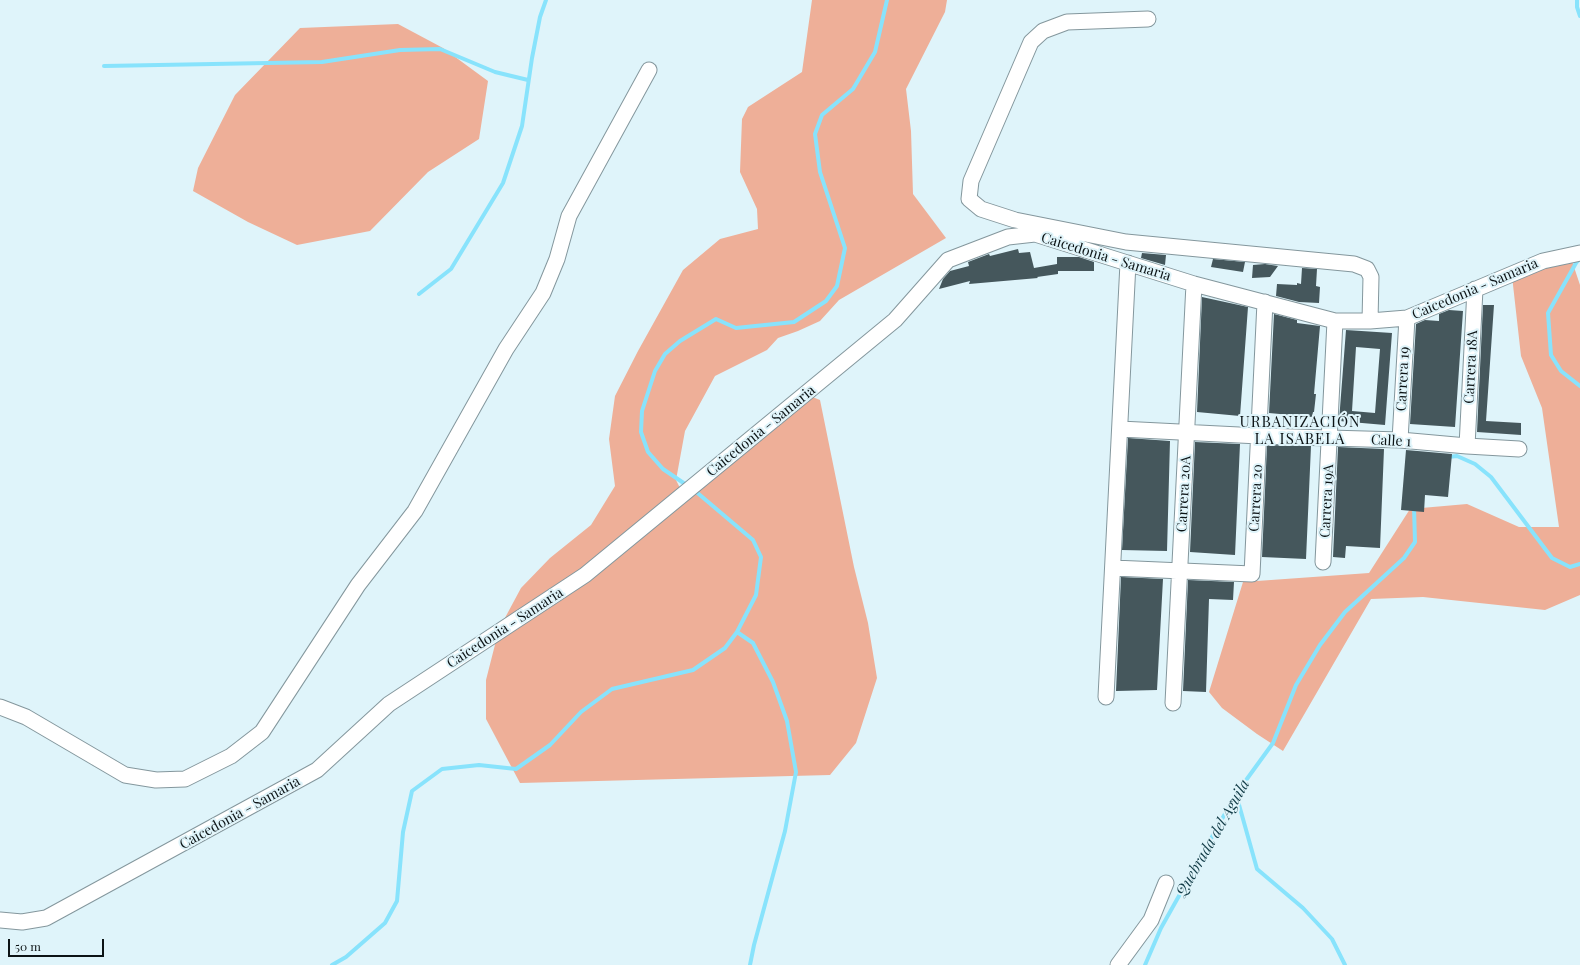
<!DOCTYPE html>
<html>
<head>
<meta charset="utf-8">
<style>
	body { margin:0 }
	#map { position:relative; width:1580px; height:965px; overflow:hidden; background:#dff4fa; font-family:"Playfair Display",serif }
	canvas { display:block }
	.scale { position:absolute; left:8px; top:939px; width:96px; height:18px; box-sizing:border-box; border:2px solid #0c1315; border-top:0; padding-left:5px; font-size:12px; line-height:14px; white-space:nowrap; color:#0c1315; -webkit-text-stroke:3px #dff4fa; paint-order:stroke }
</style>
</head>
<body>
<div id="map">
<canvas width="1580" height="965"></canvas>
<div class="scale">50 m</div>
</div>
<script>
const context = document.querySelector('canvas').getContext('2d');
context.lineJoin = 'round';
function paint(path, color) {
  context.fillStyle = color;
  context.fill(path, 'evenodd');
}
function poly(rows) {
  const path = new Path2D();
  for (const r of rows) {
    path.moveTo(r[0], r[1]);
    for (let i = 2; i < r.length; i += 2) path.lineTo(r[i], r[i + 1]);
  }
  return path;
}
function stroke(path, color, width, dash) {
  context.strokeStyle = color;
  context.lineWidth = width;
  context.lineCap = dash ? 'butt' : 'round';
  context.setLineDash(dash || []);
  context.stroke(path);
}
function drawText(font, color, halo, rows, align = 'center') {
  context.font = font + ' "Playfair Display",serif';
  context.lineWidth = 4;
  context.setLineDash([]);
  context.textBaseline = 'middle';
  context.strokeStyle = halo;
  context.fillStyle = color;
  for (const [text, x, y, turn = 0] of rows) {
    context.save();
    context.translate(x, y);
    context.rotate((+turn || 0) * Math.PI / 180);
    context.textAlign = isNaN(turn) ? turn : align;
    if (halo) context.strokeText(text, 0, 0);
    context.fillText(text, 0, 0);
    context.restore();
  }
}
paint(poly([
	[812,0,947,0,945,12,906,89,911,131,913,194,946,238,839,300,820,321,798,331,778,338,767,350,715,376,685,431,676,480,681,490,802,393,820,400,854,567,868,623,877,678,856,743,830,775,520,783,486,719,486,680,499,629,521,588,550,558,591,525,615,486,609,439,615,396,638,351,683,270,720,239,758,229,757,209,740,172,742,119,748,107,802,72],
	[398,24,443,48,488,81,479,139,428,172,370,231,297,245,248,222,193,191,198,168,235,95,300,28],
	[1569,252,1580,285,1580,595,1545,610,1423,597,1371,599,1283,751,1257,734,1222,708,1209,692,1243,582,1369,573,1410,509,1467,504,1519,527,1559,527,1542,408,1521,356,1512,276]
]), '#eeaf98');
stroke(poly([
	[1577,0,1577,7,1580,16],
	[104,66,322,62,400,50,440,49,495,72,528,80],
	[1580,258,1576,263,1548,313,1551,355,1561,371,1580,386],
	[419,294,451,269,503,183,522,126,532,58,540,17,546,0],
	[1448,457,1457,456,1475,464,1491,477,1552,558,1570,567,1580,564],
	[688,486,663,469,648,452,641,432,642,411,655,371,665,354,680,341,716,319,736,328,794,322,826,301,837,286,845,248,820,172,815,134,822,115,853,89,875,52,887,0],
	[737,632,753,643,773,682,787,721,796,772,785,831,754,945,750,965],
	[1236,794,1257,869,1303,908,1332,939,1345,965],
	[332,965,346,957,385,923,397,901,403,832,412,791,442,769,479,765,516,769,550,745,581,712,612,689,693,670,725,648,737,632,756,595,761,557,753,540,694,490],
	[1145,965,1161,928,1236,794,1273,743,1296,685,1320,645,1345,612,1404,558,1415,542,1414,507]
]), '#88e3fc', 4);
paint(poly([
	[1018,249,1019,253,1030,252,1034,268,1057,264,1057,267,1057,257,1079,257,1094,262,1094,271,1058,271,1058,274,1037,277,1038,278,969,284,970,281,939,289,943,279,950,271,969,266,968,262,989,254,990,256],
	[1142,253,1166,255,1165,265,1141,258],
	[1213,259,1245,262,1243,272,1211,267],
	[1265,264,1278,266,1270,277,1252,278,1253,265],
	[1302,268,1317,269,1316,286,1320,287,1319,303,1299,302,1276,296,1277,284,1297,285,1297,283,1301,284],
	[1202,297,1248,307,1240,416,1197,412],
	[1483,305,1494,305,1486,421,1521,423,1521,435,1477,432],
	[1449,310,1463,311,1455,427,1410,424,1416,324,1425,320,1439,321,1439,314],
	[1274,314,1297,320,1297,323,1320,326,1314,394,1316,394,1314,412,1313,412,1312,417,1269,413],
	[1346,330,1392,333,1385,425,1339,421],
	[1356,347,1380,349,1375,413,1352,411],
	[1128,438,1170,441,1167,551,1122,550],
	[1195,442,1240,444,1235,555,1190,552],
	[1267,445,1311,446,1306,559,1262,557],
	[1338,447,1384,449,1380,548,1346,546,1345,558,1333,557],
	[1406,450,1452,454,1448,497,1425,495,1424,512,1401,510],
	[1121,577,1163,579,1157,690,1116,691],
	[1188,580,1234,582,1233,600,1209,599,1206,692,1183,691]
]), '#45575c');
const minor = poly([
	[1148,19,1067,22,1043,31,1031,42,971,181,969,199,981,209,1015,220,1126,242,1354,264,1367,269,1371,277,1370,321],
	[1120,429,1259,436,1400,440,1467,446,1519,449],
	[1400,440,1407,318],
	[1467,446,1475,289],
	[1323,562,1335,321],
	[1113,568,1252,574,1265,302],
	[1106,697,1128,263],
	[1173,703,1194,284],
	[0,707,26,717,125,775,156,780,185,779,231,756,262,732,358,585,415,511,506,349,543,293,557,259,569,216,649,70],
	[0,920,22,922,46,918,317,770,389,704,585,575,895,320,948,260,1008,237,1035,234,1194,284,1335,321,1370,321,1407,318,1543,261,1580,253],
	[1118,965,1151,920,1166,883]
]);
stroke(minor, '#84979d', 17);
stroke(minor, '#fff', 15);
drawText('14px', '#0c1315', '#dff4fa', [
	["Caicedonia - Samaria",1106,257,17],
	["Caicedonia - Samaria",1475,289,-23],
	["Carrera 18A",1471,367,-87],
	["Carrera 19",1403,379,-87],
	["Caicedonia - Samaria",761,431,-39],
	["Calle 1",1391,441,3],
	["Carrera 20A",1184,494,-87],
	["Carrera 20",1256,498,-87],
	["Carrera 19A",1327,501,-87],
	["Caicedonia - Samaria",505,628,-33],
	["Caicedonia - Samaria",240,813,-29]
]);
context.letterSpacing = '1px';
drawText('15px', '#0c1315', '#dff4fa', [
	["URBANIZACIÓN",1300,422],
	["LA ISABELA",1300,439]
]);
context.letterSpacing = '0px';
drawText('italic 15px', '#123c47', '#dff4fa', [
	["Quebrada del Aguila",1213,838,-60]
]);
</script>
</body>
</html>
